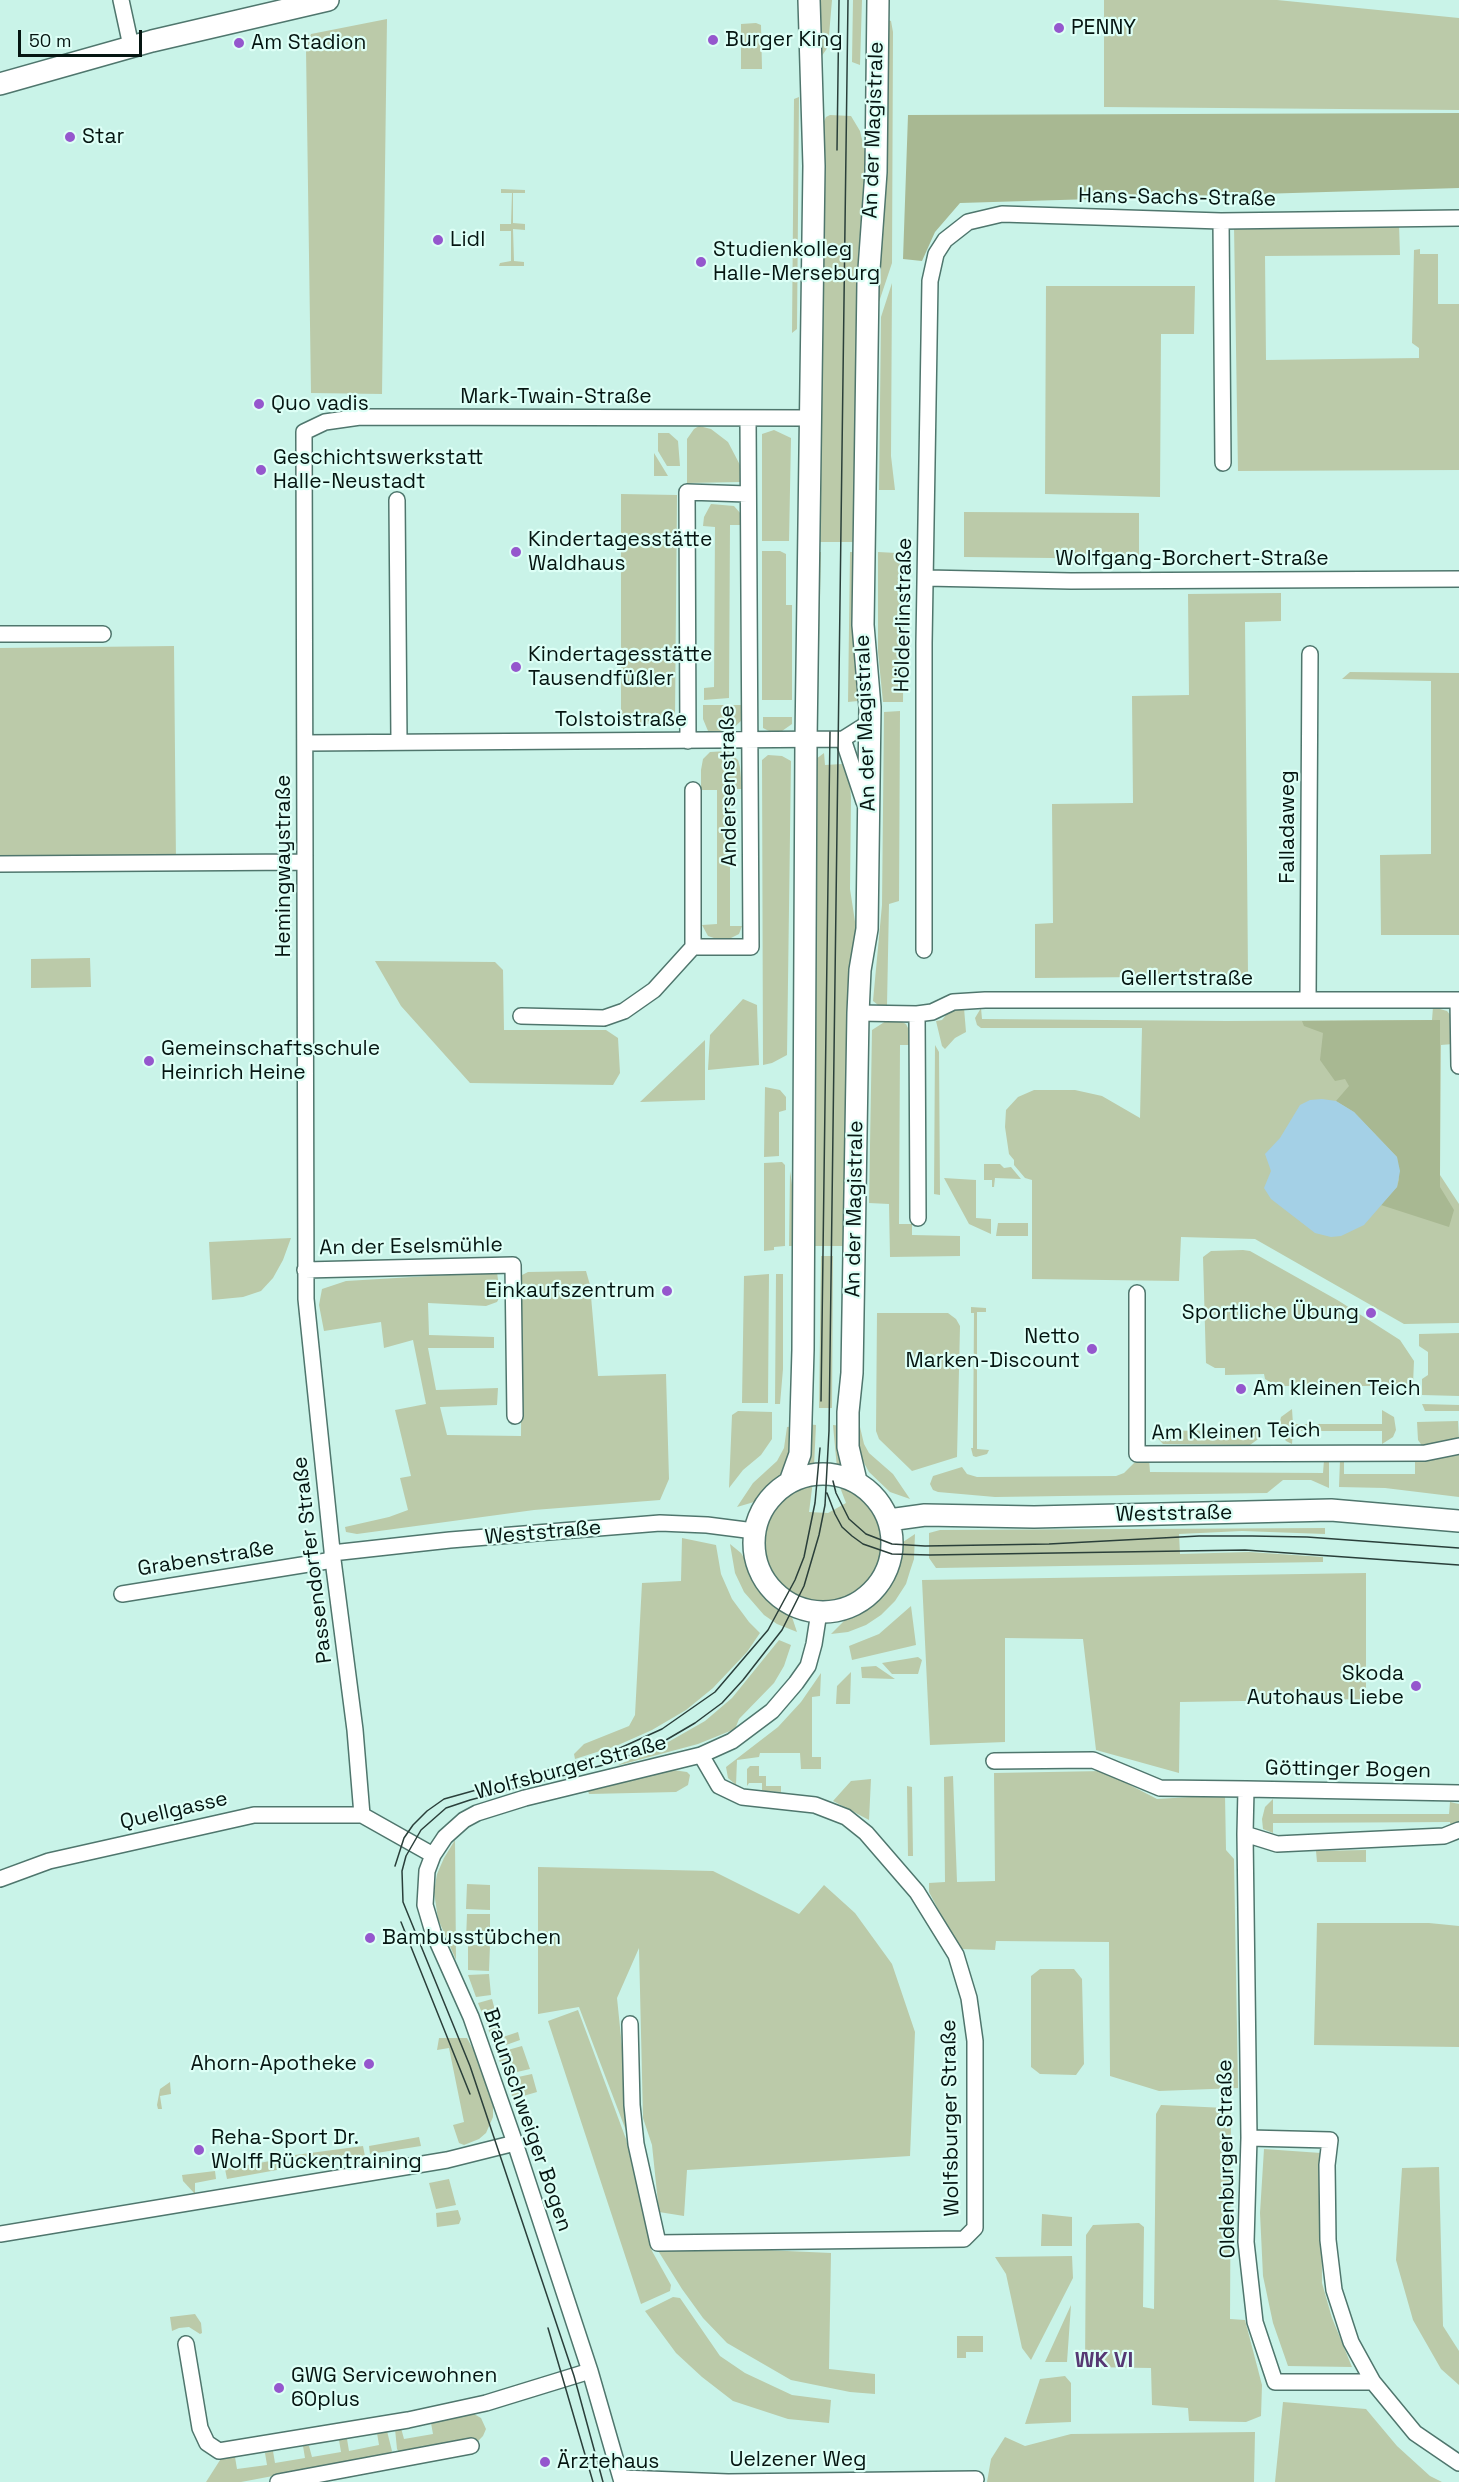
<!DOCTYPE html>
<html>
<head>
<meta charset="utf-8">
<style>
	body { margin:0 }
	#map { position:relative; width:1459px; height:2482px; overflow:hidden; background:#c9f3e8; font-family:"Space Grotesk",sans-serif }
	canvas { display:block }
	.scale { position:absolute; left:18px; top:30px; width:124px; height:27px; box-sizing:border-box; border:3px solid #051511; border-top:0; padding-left:8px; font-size:18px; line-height:21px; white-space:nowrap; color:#051511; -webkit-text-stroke:4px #ddfff6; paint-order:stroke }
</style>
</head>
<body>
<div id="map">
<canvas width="1459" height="2482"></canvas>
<div class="scale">50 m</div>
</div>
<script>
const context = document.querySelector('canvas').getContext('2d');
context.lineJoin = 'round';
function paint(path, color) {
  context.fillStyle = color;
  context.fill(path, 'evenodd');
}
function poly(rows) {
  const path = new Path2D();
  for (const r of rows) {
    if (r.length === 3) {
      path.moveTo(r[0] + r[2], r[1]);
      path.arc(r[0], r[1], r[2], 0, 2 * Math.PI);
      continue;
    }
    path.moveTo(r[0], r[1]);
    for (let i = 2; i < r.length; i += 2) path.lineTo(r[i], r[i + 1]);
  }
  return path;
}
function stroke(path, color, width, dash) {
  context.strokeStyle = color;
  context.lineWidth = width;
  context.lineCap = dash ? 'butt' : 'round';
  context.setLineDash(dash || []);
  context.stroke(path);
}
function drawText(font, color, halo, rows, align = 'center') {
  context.font = font + ' "Space Grotesk",sans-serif';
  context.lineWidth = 4.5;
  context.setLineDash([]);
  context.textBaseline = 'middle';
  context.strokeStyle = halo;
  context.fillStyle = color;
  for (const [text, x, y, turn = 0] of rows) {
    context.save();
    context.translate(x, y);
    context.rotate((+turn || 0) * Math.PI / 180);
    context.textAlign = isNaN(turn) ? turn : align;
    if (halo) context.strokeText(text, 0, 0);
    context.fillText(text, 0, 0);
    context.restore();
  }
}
paint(poly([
	[819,0,832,0,828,47,819,60],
	[853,0,862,0,860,65,852,62],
	[1104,0,1277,0,1459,18,1459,110,1104,107],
	[387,19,382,394,311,393,306,49,311,34],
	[888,20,891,21,893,32,892,263,879,302,876,302],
	[756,23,761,25,762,69,741,69,741,24],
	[799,97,797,329,792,333,794,99],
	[830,115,851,116,860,131,866,156,858,261,854,542,817,542,822,126,826,117],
	[501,189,525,190,525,193,513,193,513,223,525,224,525,230,513,229,514,261,524,262,524,266,499,266,500,263,511,261,511,231,500,231,500,224,511,224,512,193,501,193],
	[1399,224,1400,255,1265,256,1266,360,1419,358,1419,348,1412,343,1414,250,1420,249,1420,254,1438,254,1438,304,1459,304,1459,470,1238,471,1234,226],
	[892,283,891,456,895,490,879,490,881,317],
	[1046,286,1195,286,1194,334,1161,334,1160,497,1045,494],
	[699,426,711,429,728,442,740,465,743,479,741,482,687,483,687,439,694,429],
	[774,430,791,438,789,541,762,541,762,434],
	[658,433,669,433,678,441,680,466,667,466,658,451],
	[654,453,668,476,654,476],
	[621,494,677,495,675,717,664,724,621,724],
	[711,504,734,506,741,514,742,525,730,525,729,698,704,700,704,688,714,687,715,527,703,526,704,517],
	[964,512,1139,513,1139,559,964,557],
	[762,551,780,551,786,554,786,605,792,605,792,700,762,700],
	[817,552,821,552,818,701,815,701],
	[850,552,854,552,853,645,858,701,848,702],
	[878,552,897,553,904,564,903,702,883,702,878,652],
	[1281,593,1281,621,1245,622,1248,976,1035,978,1035,924,1053,923,1052,804,1133,803,1132,696,1189,695,1188,594],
	[174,646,176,863,0,864,0,648],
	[1350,672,1459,673,1459,935,1381,935,1380,855,1431,854,1431,681,1342,679],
	[703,705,743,705,742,720,728,733,716,735,708,731,703,719],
	[900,711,899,901,889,904,887,1005,878,1005,873,1001,882,905,884,712],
	[763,717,792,717,792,724,782,731,771,732,763,728],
	[728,751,738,760,740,767,742,789,730,789,730,926,742,926,739,934,729,939,717,939,708,936,702,925,717,924,717,790,701,790,701,770,703,759,710,752],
	[824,753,825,765,842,764,850,785,851,797,850,889,856,928,851,972,846,1246,808,1246,816,759],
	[768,755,782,756,791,761,787,1055,772,1063,763,1065,762,760],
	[90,958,91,987,31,988,31,959],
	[375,961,495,962,503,970,504,1030,606,1030,618,1038,620,1073,613,1085,470,1083,401,1006],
	[743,999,757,1005,759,1065,708,1070,710,1035],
	[1433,1007,1447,1011,1451,1016,1453,1044,1441,1045,1440,1175,1459,1204,1459,1323,1404,1324,1255,1239,1181,1237,1179,1281,1032,1279,1032,1180,1025,1178,1014,1165,1014,1160,1009,1154,1005,1127,1006,1110,1018,1097,1034,1090,1075,1090,1102,1096,1140,1118,1142,1028,981,1028,977,1025,975,1018,981,1008,982,1019,1227,1021,1432,1020],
	[964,1008,966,1032,955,1038,945,1049,942,1046,936,1021,942,1020,950,1010],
	[886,1021,900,1021,906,1024,912,1036,912,1045,900,1045,899,1224,912,1224,912,1235,960,1236,960,1256,890,1257,889,1204,869,1203,872,1030],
	[705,1040,705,1100,640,1102],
	[935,1045,939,1052,940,1195,934,1194],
	[765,1087,780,1090,786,1097,786,1110,779,1112,779,1156,764,1157],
	[782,1162,785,1165,785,1246,774,1247,774,1250,764,1251,764,1163],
	[984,1164,1000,1164,1004,1168,1011,1167,1021,1179,995,1178,994,1187,992,1187,992,1180,984,1180],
	[790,1171,798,1225,798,1246,789,1246],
	[944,1178,976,1180,976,1218,991,1219,991,1234,969,1224],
	[998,1223,1028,1223,1028,1236,996,1236],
	[291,1238,283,1260,273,1278,261,1291,243,1297,212,1300,209,1242],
	[1243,1250,1250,1251,1339,1301,1400,1340,1414,1361,1413,1384,1411,1386,1270,1386,1270,1382,1265,1379,1264,1374,1225,1375,1225,1368,1215,1368,1206,1363,1203,1257,1211,1251],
	[821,1256,833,1256,832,1408,819,1408],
	[586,1271,590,1285,598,1376,666,1374,669,1479,660,1500,534,1510,357,1534,346,1532,345,1527,389,1517,408,1510,400,1478,411,1476,395,1410,426,1404,413,1340,384,1348,381,1322,324,1331,319,1305,322,1289,346,1281,497,1272,500,1296,497,1302,486,1306,428,1303,429,1335,494,1337,494,1348,428,1348,436,1390,498,1388,497,1405,440,1407,447,1435,521,1436,522,1275,528,1272],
	[769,1274,768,1403,742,1403,744,1276],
	[776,1274,783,1274,783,1369,780,1404,775,1404],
	[971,1307,986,1308,986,1312,977,1312,977,1449,989,1450,987,1454,976,1457,973,1456,971,1448,973,1448,974,1313,971,1313],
	[877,1313,948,1313,956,1319,960,1326,957,1457,912,1471,879,1439,876,1431],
	[1459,1333,1459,1396,1422,1395,1422,1379,1428,1375,1428,1352,1419,1346,1419,1334],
	[1422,1404,1459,1405,1459,1411,1425,1411],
	[1292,1409,1293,1424,1382,1424,1382,1410,1394,1417,1396,1430,1393,1437,1382,1444,1382,1431,1293,1431,1292,1444,1286,1441,1278,1430,1281,1417],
	[738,1411,772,1412,772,1439,761,1455,743,1470,729,1488,732,1415],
	[1458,1421,1459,1438,1447,1443,1423,1447,1418,1440,1417,1422],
	[806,1424,816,1425,814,1466,799,1471],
	[833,1425,842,1426,848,1472,837,1468],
	[796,1426,787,1470,754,1502,737,1507,753,1483,777,1461,784,1448,787,1427],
	[854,1426,860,1427,864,1444,869,1453,893,1474,910,1499,890,1492,869,1472,859,1454],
	[1260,1430,1261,1437,1250,1445,1163,1444,1151,1431],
	[1459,1454,1459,1497,1385,1488,1339,1487,1340,1460,1344,1460,1344,1474,1415,1474,1415,1461,1437,1459],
	[1138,1459,1149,1459,1150,1472,1323,1473,1324,1460,1329,1460,1329,1488,1311,1480,1283,1480,1267,1493,995,1497,938,1492,933,1490,930,1484,933,1476,962,1467,967,1474,977,1477,1116,1476,1124,1473],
	[813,1481,809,1512,828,1513,846,1503,838,1482,849,1487,872,1507,878,1517,883,1540,880,1563,867,1586,849,1599,829,1605,802,1600,781,1588,767,1571,761,1552,761,1531,767,1513,789,1490,797,1485],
	[1325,1528,1325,1534,1242,1531,1179,1534,1180,1554,1249,1552,1323,1557,1323,1562,936,1568,929,1558,929,1533,940,1530],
	[915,1534,914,1559,910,1571,906,1584,895,1601,881,1615,866,1625,848,1632,831,1634,849,1616,878,1596,893,1572,903,1542],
	[682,1538,716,1545,721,1574,732,1599,749,1622,760,1633,747,1652,713,1688,686,1710,652,1730,616,1746,575,1759,574,1754,584,1744,629,1726,635,1715,642,1583,681,1581],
	[730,1544,741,1553,769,1596,792,1617,797,1632,777,1624,764,1615,744,1592,735,1573],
	[1366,1573,1366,1699,1180,1702,1179,1773,1096,1750,1083,1639,1005,1638,1005,1742,930,1745,922,1580],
	[911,1606,916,1645,852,1660,849,1646,879,1634],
	[779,1640,791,1645,784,1666,774,1683,739,1719,735,1729,698,1744,616,1766,670,1741,705,1721,732,1698],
	[918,1657,922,1660,918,1674,892,1674,882,1663],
	[876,1666,895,1679,862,1678,861,1667],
	[851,1672,850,1704,836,1704,837,1686],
	[821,1673,820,1696,812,1697,812,1757,821,1757,821,1769,801,1769,800,1753,760,1753,759,1757,737,1760,736,1785,728,1778,726,1767,778,1727,801,1702],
	[750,1766,759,1766,759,1776,766,1776,766,1786,781,1786,781,1792,762,1791,762,1783,749,1783,747,1786,747,1769],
	[673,1770,687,1772,690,1775,688,1785,676,1792,589,1794,588,1791],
	[1103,1771,1157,1799,1225,1795,1226,1850,1234,1859,1238,2088,1159,2091,1110,2076,1109,1942,996,1941,995,1950,959,1949,929,1892,929,1883,945,1882,944,1777,953,1776,957,1882,995,1881,994,1773],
	[871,1779,869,1820,833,1801,851,1781],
	[907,1786,912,1787,913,1856,908,1856],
	[1273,1799,1273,1814,1449,1814,1450,1802,1459,1804,1459,1826,1451,1831,1450,1822,1273,1823,1273,1833,1263,1829,1262,1819,1265,1807],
	[455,1840,456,1960,438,1919,434,1892,437,1874,444,1858],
	[1366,1850,1366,1862,1317,1862,1316,1851],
	[538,1867,713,1871,799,1914,824,1885,855,1913,892,1964,915,2032,910,2156,687,2170,684,2216,659,2212,652,2145,643,2118,639,1948,617,1998,631,2135,665,2250,765,2250,831,2253,829,2369,875,2374,875,2394,850,2392,791,2380,727,2343,703,2318,682,2289,657,2249,628,2136,579,2007,538,2014],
	[467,1884,490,1885,490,1910,466,1909],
	[467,1914,490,1914,490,1940,466,1940],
	[1317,1923,1429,1923,1459,1926,1459,2047,1314,2045],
	[468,1945,490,1945,489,1971,468,1970],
	[1040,1969,1074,1969,1082,1979,1084,2064,1076,2075,1040,2074,1031,2067,1031,1976],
	[489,1974,491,1995,476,1997,468,1975],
	[492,1999,496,2014,484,2018,478,2003],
	[578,2010,626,2139,652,2251,671,2285,670,2291,641,2304,548,2021],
	[498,2019,503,2037,518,2032,520,2040,506,2045,503,2038,498,2040,499,2046,494,2046,486,2022],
	[439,2038,467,2038,474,2051,493,2106,493,2117,486,2133,479,2139,464,2145,459,2143,453,2125,464,2122,449,2048,437,2050],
	[522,2046,530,2069,504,2075,497,2053],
	[532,2074,537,2092,513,2099,507,2081,510,2080,513,2085,519,2083,518,2077],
	[170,2082,171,2094,160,2096,162,2109,158,2109,157,2105,160,2089],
	[1161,2105,1226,2108,1231,2114,1230,2319,1245,2320,1262,2385,1261,2416,1246,2422,1189,2421,1188,2408,1152,2405,1151,2368,1085,2367,1086,2235,1093,2225,1139,2223,1144,2227,1143,2307,1154,2309,1156,2114],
	[419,2137,421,2146,370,2154,369,2146],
	[363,2146,367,2166,360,2167,358,2158,295,2165,295,2155],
	[1264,2149,1321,2153,1322,2283,1332,2318,1352,2367,1288,2366,1273,2323,1263,2276,1260,2213],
	[287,2158,288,2168,227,2179,225,2169],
	[1439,2167,1443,2326,1459,2351,1459,2385,1441,2369,1413,2320,1396,2260,1402,2168],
	[215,2171,216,2179,195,2183,195,2194,183,2181,182,2175],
	[449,2179,456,2205,436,2209,429,2183],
	[458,2210,461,2219,459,2224,437,2227,436,2213],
	[1042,2214,1072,2217,1072,2246,1041,2246],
	[1072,2256,1073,2278,1031,2360,1022,2348,1006,2274,995,2257],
	[673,2297,680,2298,720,2356,745,2373,792,2395,831,2400,829,2423,788,2419,733,2401,702,2377,676,2353,645,2311],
	[1071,2305,1067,2362,1045,2362],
	[195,2314,201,2323,202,2333,200,2334,189,2327,179,2328,172,2331,170,2317],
	[957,2336,983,2336,983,2352,966,2352,966,2358,957,2358],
	[1065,2376,1071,2383,1071,2422,1025,2424,1040,2379],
	[1283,2402,1366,2409,1397,2446,1430,2476,1442,2482,1275,2482],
	[474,2414,481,2418,486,2429,483,2436,478,2441,468,2443,465,2439,399,2452,397,2449,395,2429,401,2428,404,2439,433,2434,431,2423],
	[387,2431,392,2451,390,2454,241,2482,206,2482,222,2457,235,2457,237,2469,267,2465,265,2453,273,2451,275,2463,305,2458,303,2446,309,2446,312,2457,341,2452,339,2440,347,2439,349,2451,379,2445,377,2433],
	[1255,2432,1254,2482,987,2482,991,2459,1005,2437,1025,2446,1071,2434]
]), '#bbcaa9');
paint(poly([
	[1459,113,1459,188,960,203,935,232,922,261,903,259,908,115],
	[1440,1020,1440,1187,1454,1210,1449,1227,1381,1205,1397,1187,1399,1180,1397,1157,1354,1112,1336,1101,1349,1086,1345,1079,1335,1081,1320,1060,1323,1033,1304,1026,1302,1021]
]), '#a8b892');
paint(poly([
	[1322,1099,1336,1101,1354,1112,1397,1157,1400,1171,1397,1187,1364,1225,1341,1236,1331,1237,1315,1233,1271,1199,1264,1188,1271,1171,1265,1154,1280,1138,1300,1105,1310,1100]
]), '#a4d0e6');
const minor = poly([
	[121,0,131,46],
	[1221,221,1223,463],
	[397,500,399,741],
	[926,578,1071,581,1459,579],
	[0,634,103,634],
	[843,739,864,802],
	[688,741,687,492,747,494],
	[305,743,843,739,870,722],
	[0,864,304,862],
	[693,947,751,947,748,418],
	[924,950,924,643,930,281,936,254,945,240,968,222,1002,214,1221,221,1459,218],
	[1308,999,1310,654],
	[1458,1000,1459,1066],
	[858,1013,917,1014,932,1012,953,1002,985,1000,1459,1000],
	[917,1014,918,1218],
	[521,1016,604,1018,624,1011,654,990,693,947,693,790],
	[305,1270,513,1265,515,1416],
	[1137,1293,1137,1454,1425,1453,1459,1446],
	[332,1553,450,1540,660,1523,707,1525,754,1531],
	[122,1594,333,1560],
	[994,1761,1093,1760,1160,1788,1246,1789],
	[1459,1793,1246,1789,1245,1834,1277,1844,1444,1836,1459,1830],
	[362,1815,355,1730,333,1560,306,1299,304,432,325,422,360,417,810,418],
	[1245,1834,1249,2138,1246,2242,1255,2322,1275,2382,1373,2382],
	[0,1879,49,1861,254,1815,362,1815,433,1855],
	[630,2024,632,2105,636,2144,658,2243,964,2239,975,2228,975,2041,969,1998,956,1955,917,1892,866,1833,846,1817,815,1805,742,1797,719,1786,701,1755],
	[1249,2138,1330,2140,1327,2165,1328,2240,1334,2290,1351,2342,1373,2382,1415,2433,1459,2463],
	[0,2234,447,2160,515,2143],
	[186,2344,200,2428,207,2443,219,2451,408,2420,486,2403,590,2371],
	[622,2478,728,2482,976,2479],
	[278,2482,471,2446],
	[622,2482,590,2371,515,2143,471,2017,433,1932,425,1905,427,1871,433,1855,445,1837,464,1820,477,1813,525,1798,701,1755,732,1741,772,1711,796,1683,808,1666,814,1644,819,1612]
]);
const secondary = poly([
	[0,84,152,41,328,0],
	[823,1543,69],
	[856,1481,848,1447,848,1412,852,1373,858,1013,860,970,867,929,870,707,863,625,868,283,876,172,878,0],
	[790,1482,800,1454,803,1350,806,740,814,166,809,0],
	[889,1520,925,1515,1034,1517,1331,1510,1459,1521]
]);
stroke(minor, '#4f766d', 18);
stroke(secondary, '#4f766d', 24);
stroke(minor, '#fff', 15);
stroke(secondary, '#fff', 21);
stroke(poly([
	[837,150,839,0],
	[821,1401,830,732],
	[833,1481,836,1493,849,1519,866,1534,892,1544,925,1546,1049,1544,1199,1536,1252,1536,1307,1537,1459,1548],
	[827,1493,835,1514,842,1527,852,1536,863,1544,892,1554,930,1555,1245,1550,1459,1565],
	[395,1866,404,1838,413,1825,427,1811,444,1799,609,1753,662,1729,715,1692,768,1630,795,1580,804,1557,815,1503,820,1448],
	[401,1922,470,2094],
	[548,2328,593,2482],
	[603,2482,574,2376,470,2066,403,1902,402,1871,406,1856,421,1830,446,1808,470,1800,611,1763,666,1740,695,1723,722,1703,743,1680,782,1630,804,1586,819,1535,825,1505,829,1431,848,0]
]), '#2a3f3a', 1.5);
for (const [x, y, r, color] of [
	[1059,28,6,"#9557cd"],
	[713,40,6,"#9557cd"],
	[239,43,6,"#9557cd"],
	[70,137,6,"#9557cd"],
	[438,240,6,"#9557cd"],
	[701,262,6,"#9557cd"],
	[259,404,6,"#9557cd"],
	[261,470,6,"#9557cd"],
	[516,552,6,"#9557cd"],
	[516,667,6,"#9557cd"],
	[149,1061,6,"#9557cd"],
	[667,1291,6,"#9557cd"],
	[1371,1313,6,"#9557cd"],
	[1092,1349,6,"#9557cd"],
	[1241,1389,6,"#9557cd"],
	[1416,1686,6,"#9557cd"],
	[370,1938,6,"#9557cd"],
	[369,2064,6,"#9557cd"],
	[199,2150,6,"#9557cd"],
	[279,2388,6,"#9557cd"],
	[545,2462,6,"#9557cd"]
]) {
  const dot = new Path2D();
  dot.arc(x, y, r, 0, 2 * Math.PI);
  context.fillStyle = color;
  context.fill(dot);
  stroke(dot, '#ddfff6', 2);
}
drawText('21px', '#051511', '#ddfff6', [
	["PENNY",1071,28],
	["Burger King",725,40],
	["Am Stadion",251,43],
	["Star",82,137],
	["Lidl",450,240],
	["Studienkolleg",713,250],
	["Halle-Merseburg",713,274],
	["Quo vadis",271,404],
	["Geschichtswerkstatt",273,458],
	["Halle-Neustadt",273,482],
	["Kindertagesstätte",528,540],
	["Waldhaus",528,564],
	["Kindertagesstätte",528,655],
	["Tausendfüßler",528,679],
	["Gemeinschaftsschule",161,1049],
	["Heinrich Heine",161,1073],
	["Einkaufszentrum",655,1291,"right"],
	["Sportliche Übung",1359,1313,"right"],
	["Netto",1080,1337,"right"],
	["Marken-Discount",1080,1361,"right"],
	["Am kleinen Teich",1253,1389],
	["Skoda",1404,1674,"right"],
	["Autohaus Liebe",1404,1698,"right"],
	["Bambusstübchen",382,1938],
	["Ahorn-Apotheke",357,2064,"right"],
	["Reha-Sport Dr.",211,2138],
	["Wolff Rückentraining",211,2162],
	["GWG Servicewohnen",291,2376],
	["60plus",291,2400],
	["Ärztehaus",557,2462]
], 'left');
drawText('21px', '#051511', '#ddfff6', [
	["An der Magistrale",874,130,-88],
	["Hans-Sachs-Straße",1177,198,1],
	["Mark-Twain-Straße",556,397],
	["Wolfgang-Borchert-Straße",1192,559],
	["Hölderlinstraße",904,615,-89],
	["Tolstoistraße",621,720],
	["An der Magistrale",866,723,-92],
	["Andersenstraße",729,786,-91],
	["Falladaweg",1288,827,-90],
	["Hemingwaystraße",284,866,-90],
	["Gellertstraße",1187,979],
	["An der Magistrale",855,1209,-89],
	["An der Eselsmühle",411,1247,-1],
	["Am Kleinen Teich",1236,1432,-1],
	["Weststraße",1174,1514,-1],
	["Weststraße",543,1533,-5],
	["Grabenstraße",206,1559,-9],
	["Passendorfer Straße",313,1560,-97],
	["Wolfsburger Straße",571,1768,-15],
	["Göttinger Bogen",1348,1770,1],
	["Quellgasse",174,1811,-13],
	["Wolfsburger Straße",951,2118,-91],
	["Braunschweiger Bogen",527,2120,71],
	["Oldenburger Straße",1227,2159,-91],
	["Uelzener Weg",798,2460]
]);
drawText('bold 22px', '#563873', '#ddfff6', [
	["WK VI",1104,2361]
]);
</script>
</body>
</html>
